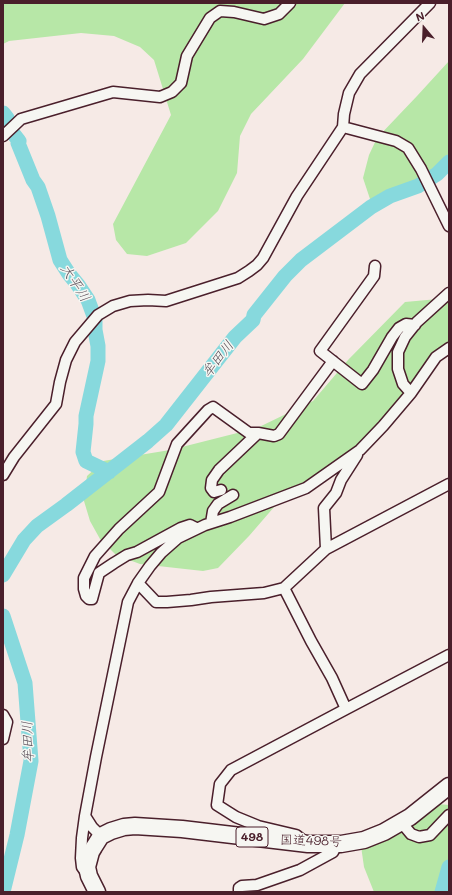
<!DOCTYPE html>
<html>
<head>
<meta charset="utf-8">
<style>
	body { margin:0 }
	#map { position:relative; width:452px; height:895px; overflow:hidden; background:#f6eae6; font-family:Mali,sans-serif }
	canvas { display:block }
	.frame { position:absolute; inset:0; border:4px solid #4a1f2b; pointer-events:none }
	.north { position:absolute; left:404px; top:8px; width:40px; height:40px; -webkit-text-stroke:3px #f6f6f2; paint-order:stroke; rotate:341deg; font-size:11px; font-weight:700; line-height:16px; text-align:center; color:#4a1f2b }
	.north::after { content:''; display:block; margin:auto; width:14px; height:18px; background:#4a1f2b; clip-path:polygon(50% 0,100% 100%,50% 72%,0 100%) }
</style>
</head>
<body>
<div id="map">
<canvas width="452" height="895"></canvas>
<div class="frame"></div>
<div class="north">N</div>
</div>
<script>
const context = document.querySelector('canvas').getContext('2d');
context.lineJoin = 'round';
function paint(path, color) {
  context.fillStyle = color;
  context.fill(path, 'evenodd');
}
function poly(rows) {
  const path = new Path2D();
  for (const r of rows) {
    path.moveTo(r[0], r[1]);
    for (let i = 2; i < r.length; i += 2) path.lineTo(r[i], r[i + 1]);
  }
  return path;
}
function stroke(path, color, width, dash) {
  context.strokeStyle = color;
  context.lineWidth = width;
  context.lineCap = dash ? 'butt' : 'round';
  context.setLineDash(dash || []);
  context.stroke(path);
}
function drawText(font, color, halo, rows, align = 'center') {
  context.font = font + ' Mali,"Klee One",sans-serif';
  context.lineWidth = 3;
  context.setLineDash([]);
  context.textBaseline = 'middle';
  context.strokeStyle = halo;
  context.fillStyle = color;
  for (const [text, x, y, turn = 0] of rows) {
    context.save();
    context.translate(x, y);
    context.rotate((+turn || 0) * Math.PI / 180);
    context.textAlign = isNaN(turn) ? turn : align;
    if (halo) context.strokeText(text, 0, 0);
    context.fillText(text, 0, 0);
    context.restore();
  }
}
paint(poly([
	[3,3,345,3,303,59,251,114,240,136,237,173,218,211,186,243,147,256,127,254,116,240,113,224,171,115,154,60,140,47,114,36,81,33,9,41,3,44],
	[449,61,449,161,443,166,427,184,393,198,381,201,370,199,363,178,369,155,377,138,417,96],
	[449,298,449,353,424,368,385,426,281,499,249,536,218,568,203,571,140,564,116,555,100,539,90,521,84,501,87,476,103,461,170,450,257,428,313,401,348,360,405,302],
	[438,804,449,805,449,892,374,892,364,867,361,846]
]), '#b7e7a7');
stroke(poly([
	[3,113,7,118,12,132,19,141,18,143,33,180,38,187,48,216,60,260,69,274,78,285,88,300,95,319,95,330,98,346,98,361,86,416,86,424,83,452,86,461,109,472],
	[3,575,24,540,37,526,66,505,148,441,166,425,235,337,253,320,254,315,285,276,301,260,371,207,390,196,418,186,437,174,449,162],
	[3,616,25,683,31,761,17,835,3,892],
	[442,892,449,867]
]), '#87d9dd', 15);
const minor = poly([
	[343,127,396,141,408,148,421,169,449,226],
	[3,136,21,119,113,92,160,97,172,92,181,83,187,56,210,18,220,11,234,12,264,19,279,14,290,3],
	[375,266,374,276,320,351,362,384,373,370,392,337,399,328,406,324,415,325],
	[411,393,403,384,398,369,398,352,405,337,417,322,449,293],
	[3,475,14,457,56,404,60,382,66,360,75,342,98,315,113,306,130,301,148,300,166,301,238,278,249,271,257,265,263,258,297,196,343,127,344,114,349,93,360,74,430,3],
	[221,490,214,492,211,488,212,480,219,470,258,433,274,436,279,434,333,361],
	[211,523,213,511,218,504,233,495],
	[196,528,190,525,181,528,137,552,127,555,114,563,99,573,92,599,89,599,86,596,84,589,84,578,95,556,119,529,159,492,177,444,208,410,213,407,249,433,258,433],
	[326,549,324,508,336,493,341,480,357,455],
	[138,583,156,602,167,602,191,600,211,597,264,593,284,588,326,549,449,484],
	[284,588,311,641,332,678,346,709,231,770,220,784,217,805,236,817,258,826,296,835,305,842],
	[346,709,449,655],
	[3,715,7,722,3,739],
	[85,816,82,838,81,858,82,867,85,871],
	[401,822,411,834,419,837,430,835,449,815],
	[101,836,92,827,85,816,96,757,128,602,138,583,150,566,161,553,178,538,205,525,230,517,306,488,360,450,383,426,411,393,436,357,449,348],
	[239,892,239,888,242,886,257,885,300,870,333,852,337,844]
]);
const trunk = poly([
	[97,892,89,876,87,867,91,852,94,847,101,836,111,831,124,827,135,826,182,829,308,844,341,844,364,840,384,832,410,817,449,786]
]);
stroke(minor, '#4a1f2b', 13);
stroke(trunk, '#4a1f2b', 19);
stroke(minor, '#f6f6f2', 10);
stroke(trunk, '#f6f6f2', 16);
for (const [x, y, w] of [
	[252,837,32]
]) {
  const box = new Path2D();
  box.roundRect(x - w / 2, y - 10, w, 20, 3);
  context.fillStyle = '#f6f6f2';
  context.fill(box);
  stroke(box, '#4a1f2b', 1);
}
drawText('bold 12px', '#4a1f2b', null, [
	["498",252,837]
]);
drawText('13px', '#4a1f2b', '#f6f6f2', [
	["国道498号",311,841,2]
]);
drawText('italic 14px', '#594e58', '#f6f6f2', [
	["大平川",75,283,57],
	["牟田川",218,359,-52],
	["牟田川",28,742,-92]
]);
</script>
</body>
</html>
